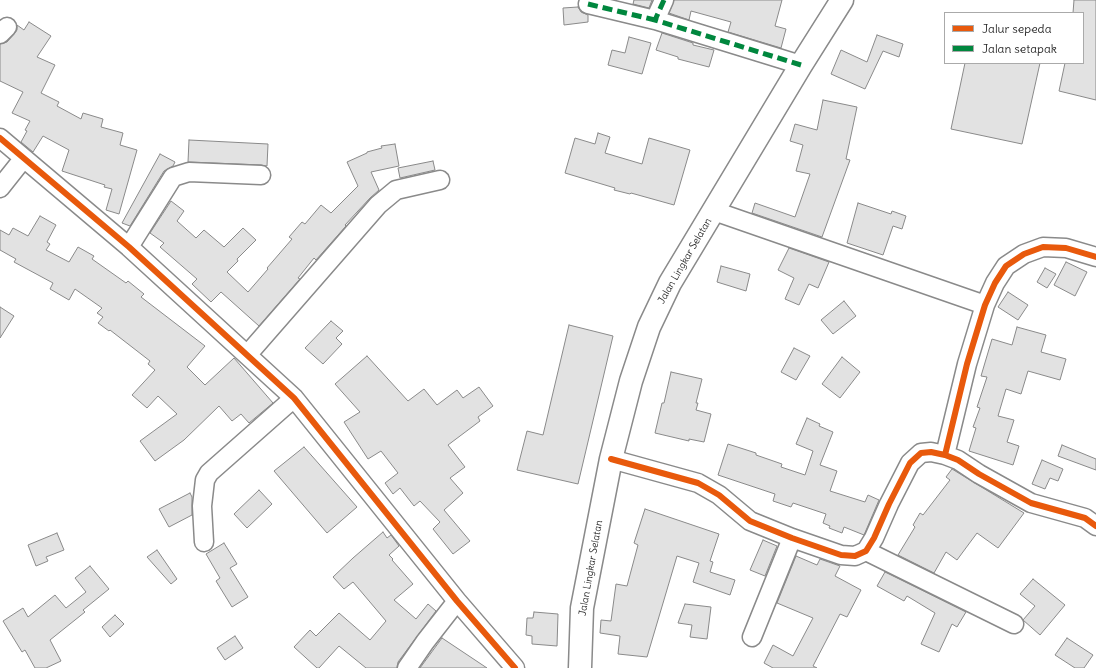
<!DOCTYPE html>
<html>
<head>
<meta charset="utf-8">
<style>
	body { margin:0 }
	#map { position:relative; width:1096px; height:668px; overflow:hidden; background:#fff; font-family:Delius,sans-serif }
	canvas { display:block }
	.legend { position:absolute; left:944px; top:12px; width:140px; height:52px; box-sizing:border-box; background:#fff; border:1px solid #aaa; margin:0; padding:5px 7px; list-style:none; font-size:12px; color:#2b2b2b }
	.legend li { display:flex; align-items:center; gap:8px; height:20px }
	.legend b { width:20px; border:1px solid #aaa }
</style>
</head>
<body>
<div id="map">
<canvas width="1096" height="668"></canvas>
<ul class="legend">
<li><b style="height:5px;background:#e8590c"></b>Jalur sepeda</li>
<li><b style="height:5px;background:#00873e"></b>Jalan setapak</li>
</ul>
</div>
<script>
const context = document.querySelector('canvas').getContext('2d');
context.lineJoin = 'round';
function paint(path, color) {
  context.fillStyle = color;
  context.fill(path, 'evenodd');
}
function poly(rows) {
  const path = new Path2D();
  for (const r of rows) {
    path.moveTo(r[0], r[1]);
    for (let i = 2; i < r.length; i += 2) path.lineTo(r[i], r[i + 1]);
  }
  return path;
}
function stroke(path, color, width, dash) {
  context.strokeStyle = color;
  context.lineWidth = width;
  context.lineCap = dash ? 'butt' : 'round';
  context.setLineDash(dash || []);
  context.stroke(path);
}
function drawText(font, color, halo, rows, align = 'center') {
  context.font = font + ' Delius,sans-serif';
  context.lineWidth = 4;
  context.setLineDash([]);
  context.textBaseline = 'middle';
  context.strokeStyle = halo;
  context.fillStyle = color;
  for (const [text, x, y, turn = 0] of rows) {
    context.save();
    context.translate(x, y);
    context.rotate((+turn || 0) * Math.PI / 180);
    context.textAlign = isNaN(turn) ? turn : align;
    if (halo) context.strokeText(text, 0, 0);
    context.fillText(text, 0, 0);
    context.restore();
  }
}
const building = poly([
	[634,0,652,0,649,8,633,4,634,0],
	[674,0,782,0,775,26,786,29,781,48,728,32,731,22,691,11,689,20,669,13,674,0],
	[1074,0,1096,0,1096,100,1059,91,1065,63,1083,63,1083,13,1073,13,1074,0],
	[578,7,581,12,588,15,588,22,564,25,563,8,578,7],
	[29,22,51,36,37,57,55,65,41,93,59,102,57,106,81,119,83,113,103,119,101,127,123,133,120,145,137,150,119,214,106,210,112,189,104,187,105,185,62,171,69,150,43,136,33,152,21,142,27,131,25,130,30,121,12,113,23,92,0,81,0,44,7,42,14,34,17,30,17,25,24,30,29,22],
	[662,33,693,43,693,45,714,50,709,67,678,59,678,57,656,50,662,33],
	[877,35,903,44,899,57,883,51,865,89,831,74,841,50,867,62,877,35],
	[629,37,651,43,642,74,608,65,612,50,625,53,629,37],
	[965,63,1040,63,1022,144,951,129,965,63],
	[823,100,857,107,846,159,850,160,822,237,752,213,755,203,795,217,810,174,796,171,803,145,790,141,795,124,817,130,823,100],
	[598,133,610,137,605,153,642,164,649,138,690,150,674,205,631,193,630,194,614,190,615,188,565,173,575,138,595,144,598,133],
	[189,140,268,144,267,166,261,165,188,162,189,140],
	[395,144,399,166,371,172,379,190,370,198,345,225,346,226,316,260,314,258,298,278,300,279,259,326,221,292,211,302,192,284,197,279,160,247,164,243,150,233,171,201,184,211,177,221,196,238,204,230,224,247,243,228,256,240,237,259,238,261,227,272,248,292,268,269,267,268,292,239,289,237,302,222,305,224,321,205,331,213,358,186,347,162,367,153,367,152,382,148,381,146,395,144],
	[160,154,175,162,173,166,164,171,130,226,122,223,160,154],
	[433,161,435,170,400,178,398,168,433,161],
	[858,203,891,214,892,211,906,216,902,229,893,226,883,255,847,243,858,203],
	[40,216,56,225,47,242,50,244,46,250,69,262,78,247,94,256,92,259,126,283,128,281,144,294,141,297,205,346,187,367,205,385,234,358,273,403,249,423,241,414,232,421,219,406,184,440,155,461,140,441,177,414,158,396,147,408,132,395,155,370,148,364,150,361,110,330,109,331,98,323,103,317,97,313,102,308,75,289,69,300,50,289,53,283,14,262,16,259,0,250,0,230,9,235,13,228,28,236,40,216],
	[789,248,829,262,818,288,809,284,799,305,785,299,794,278,778,270,789,248],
	[1066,262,1087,272,1075,296,1054,285,1066,262],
	[721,266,750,274,746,291,717,282,721,266],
	[1045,268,1056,274,1047,288,1037,282,1045,268],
	[1008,292,1028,305,1018,320,998,307,1008,292],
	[844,301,856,316,833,334,821,320,844,301],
	[0,307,14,316,0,338,0,307],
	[331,321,343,331,336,338,342,344,323,364,305,348,331,321],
	[569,325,613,336,578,484,517,470,527,431,543,435,569,325],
	[1017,327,1046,335,1041,352,1066,359,1060,380,1028,371,1021,394,1006,389,998,416,1014,420,1007,442,1019,446,1013,465,969,451,976,428,973,427,980,408,977,407,987,377,981,376,992,339,1012,345,1017,327],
	[794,348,810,356,796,380,781,372,794,348],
	[367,356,408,401,424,389,437,405,457,390,463,398,479,387,493,406,478,417,480,421,448,445,465,467,450,478,463,493,444,510,470,541,453,554,433,529,440,522,420,501,414,506,400,488,393,494,385,483,398,473,381,451,368,459,344,422,360,412,335,384,367,356],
	[842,357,860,372,840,398,822,384,842,357],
	[671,372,702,379,696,403,698,403,696,410,711,414,704,442,689,439,689,441,655,433,662,403,664,403,671,372],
	[807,418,820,424,819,426,833,432,820,465,837,471,830,491,865,502,868,495,879,500,864,535,844,527,842,533,829,528,830,526,823,523,826,514,793,503,791,507,773,501,775,494,718,475,728,444,756,453,756,455,782,464,781,467,805,475,813,451,796,444,807,418],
	[1062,445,1096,459,1096,470,1058,456,1062,445],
	[304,447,357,507,327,533,274,471,304,447],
	[1042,460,1063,469,1058,481,1050,478,1045,489,1032,484,1042,460],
	[952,469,1024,513,998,548,977,533,957,560,946,552,934,573,898,555,915,527,913,525,920,513,923,515,950,480,946,477,952,469],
	[259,490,272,504,247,528,234,514,259,490],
	[190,493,192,497,192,515,169,527,159,509,190,493],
	[645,509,719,534,710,561,713,562,710,572,735,580,730,595,693,582,699,563,677,556,647,657,618,654,620,636,600,633,601,620,611,621,616,584,627,586,638,545,634,543,645,509],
	[383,532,387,538,391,535,399,546,389,555,393,559,392,560,413,584,394,600,416,619,428,604,436,611,398,662,397,668,366,668,339,646,319,668,317,668,294,647,310,630,316,636,339,613,370,640,386,621,353,582,344,589,333,577,353,558,383,532],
	[57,533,64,550,46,557,48,561,36,566,28,545,57,533],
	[763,540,777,546,765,576,750,570,763,540],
	[224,543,237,564,230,568,248,597,232,607,216,581,220,578,206,554,224,543],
	[157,550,177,579,171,584,147,557,157,550],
	[796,556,817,565,820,559,840,566,835,576,861,590,847,617,840,614,813,666,817,668,773,668,764,663,773,645,793,656,813,618,777,603,796,556],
	[90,566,109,589,83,610,85,612,50,640,61,661,46,668,35,668,25,650,22,652,3,621,23,608,28,617,55,595,66,608,86,592,75,578,90,566],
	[885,572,966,612,957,627,952,624,939,652,921,644,935,613,907,596,904,601,877,586,885,572],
	[1033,579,1065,605,1040,635,1023,620,1035,606,1020,594,1033,579],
	[685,604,711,607,707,639,690,637,692,625,678,623,685,604],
	[534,612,558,614,557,646,532,644,532,636,526,635,527,618,533,618,534,612],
	[115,615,124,624,110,637,102,627,115,615],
	[235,636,243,648,225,660,217,648,235,636],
	[442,638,487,668,420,668,442,638],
	[1067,638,1093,655,1084,668,1075,668,1055,655,1067,638]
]);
paint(building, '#e2e2e2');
stroke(building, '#8a8a8a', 1);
const minor = poly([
	[664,0,655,20,801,65],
	[588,4,655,20],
	[0,34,7,27],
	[0,138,129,247,294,398,457,601,515,668],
	[0,188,23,159],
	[714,211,985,305],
	[129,247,173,177,189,172,261,175],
	[248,354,378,205,396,190,440,180],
	[945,455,967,364,985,305,995,283,1006,266,1024,254,1043,247,1066,248,1096,257],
	[611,459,698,483,719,495,750,521,792,538,841,555,855,556,866,551,874,538,889,504,910,463,921,453,931,452,945,455,958,460,979,474,1031,503,1085,518,1096,526],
	[204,542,202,506,205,480,209,473,294,398],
	[866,551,1014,624],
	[752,637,792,538],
	[407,668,425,642,457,601]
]);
const highway = poly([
	[580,668,582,608,611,459,631,381,649,327,670,283,801,65,842,0]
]);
stroke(minor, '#8a8a8a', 21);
stroke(highway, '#8a8a8a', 25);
stroke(minor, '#fff', 18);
stroke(highway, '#fff', 22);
stroke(poly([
	[664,0,655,20,801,65],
	[588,4,655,20]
]), '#00873e', 5, [10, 5]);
stroke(poly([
	[0,138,129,247,294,398,457,601,515,668],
	[945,455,967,364,985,305,995,283,1006,266,1024,254,1043,247,1066,248,1096,257],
	[611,459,698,483,719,495,750,521,792,538,841,555,855,556,866,551,874,538,889,504,910,463,921,453,931,452,945,455,958,460,979,474,1031,503,1085,518,1096,526]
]), '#e8590c', 6);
drawText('10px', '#2b2b2b', '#fff', [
	["Jalan Lingkar Selatan",685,261,-60],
	["Jalan Lingkar Selatan",591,568,-80]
]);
</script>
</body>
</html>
